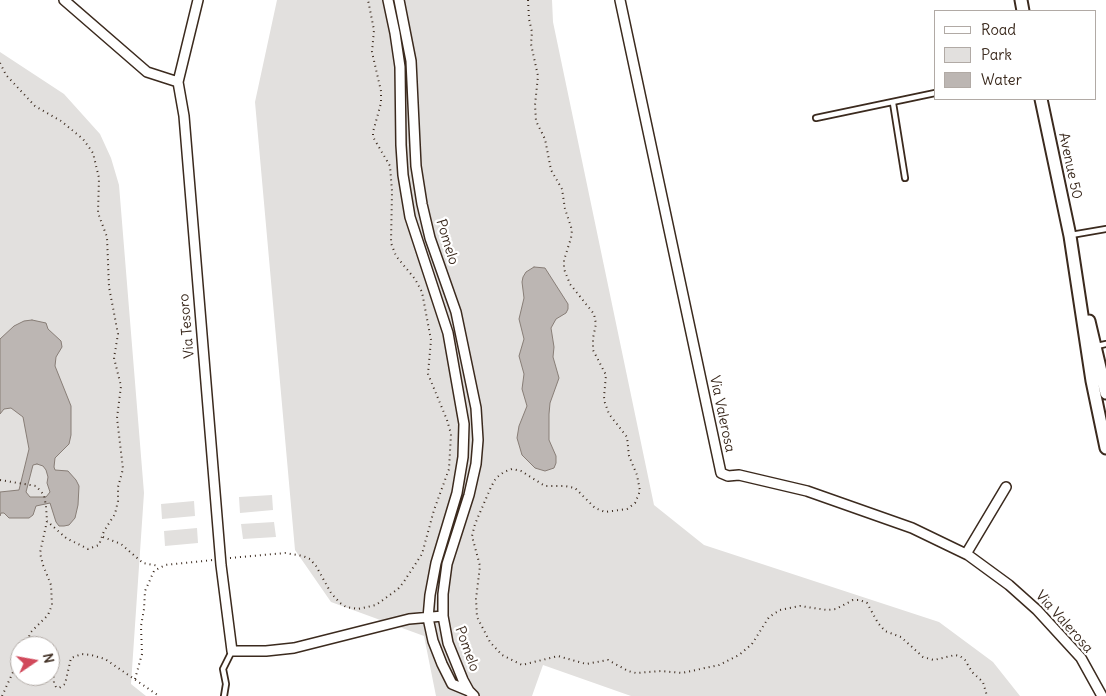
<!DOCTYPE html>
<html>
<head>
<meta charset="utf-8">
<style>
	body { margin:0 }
	#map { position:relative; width:1106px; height:696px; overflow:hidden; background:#fff; font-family:Delius,sans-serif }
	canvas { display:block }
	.legend { position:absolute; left:934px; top:10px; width:162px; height:90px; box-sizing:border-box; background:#fff; border:1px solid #b1aaa5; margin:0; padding:6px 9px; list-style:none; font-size:15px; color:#3b2a1e }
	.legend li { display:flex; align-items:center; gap:10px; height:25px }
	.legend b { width:25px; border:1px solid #b1aaa5 }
	.north { position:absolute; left:10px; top:636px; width:50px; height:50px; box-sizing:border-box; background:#fff; border:1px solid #b1aaa5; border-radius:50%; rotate:78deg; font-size:14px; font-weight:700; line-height:20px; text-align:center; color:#3b2a1e }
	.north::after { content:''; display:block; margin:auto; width:18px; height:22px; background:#d1495b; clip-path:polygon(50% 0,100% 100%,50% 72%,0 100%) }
</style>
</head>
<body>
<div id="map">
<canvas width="1106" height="696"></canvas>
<ul class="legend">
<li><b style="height:6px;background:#fff"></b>Road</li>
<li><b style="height:14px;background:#e2e0de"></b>Park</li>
<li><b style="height:14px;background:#bcb6b3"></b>Water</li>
</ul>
<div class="north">N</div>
</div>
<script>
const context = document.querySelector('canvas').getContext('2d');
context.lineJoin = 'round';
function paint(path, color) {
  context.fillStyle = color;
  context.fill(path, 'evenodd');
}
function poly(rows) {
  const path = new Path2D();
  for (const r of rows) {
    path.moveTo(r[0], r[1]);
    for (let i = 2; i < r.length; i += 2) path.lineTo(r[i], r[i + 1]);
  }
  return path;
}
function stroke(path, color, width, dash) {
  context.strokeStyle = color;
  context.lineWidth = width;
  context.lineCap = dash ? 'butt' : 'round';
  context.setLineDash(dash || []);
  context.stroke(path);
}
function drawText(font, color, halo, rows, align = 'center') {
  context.font = font + ' Delius,sans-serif';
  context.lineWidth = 4.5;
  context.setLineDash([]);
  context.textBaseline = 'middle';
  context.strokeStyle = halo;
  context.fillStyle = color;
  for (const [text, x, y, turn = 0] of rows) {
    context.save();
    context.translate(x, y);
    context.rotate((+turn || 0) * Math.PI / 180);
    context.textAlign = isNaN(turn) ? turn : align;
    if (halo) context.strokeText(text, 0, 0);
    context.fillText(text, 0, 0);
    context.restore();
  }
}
paint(poly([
	[277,0,552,0,553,22,654,505,704,545,939,622,993,662,1020,696,631,696,543,665,532,696,436,696,424,636,331,602,295,550,255,102],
	[0,52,64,94,100,134,111,158,119,185,144,493,131,684,146,696,0,696],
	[20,646,50,646,50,676,20,676],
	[272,495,273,510,240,513,239,497],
	[194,501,195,516,162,519,161,504],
	[274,522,276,537,243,539,241,524],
	[197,528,198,543,165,546,164,531]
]), '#e2e0de');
const water = poly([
	[534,267,545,268,568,304,568,309,566,313,556,319,551,328,554,347,553,357,559,378,550,403,549,414,549,440,556,456,556,463,554,468,545,471,535,468,522,455,517,438,519,426,527,406,522,389,524,374,519,356,524,339,519,319,524,298,522,282,523,277,526,272,534,267],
	[32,320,46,323,48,329,61,341,62,347,56,357,55,366,71,406,71,435,69,444,55,458,54,467,55,470,68,471,76,480,79,486,78,505,75,518,69,525,64,526,59,526,56,522,50,503,36,506,33,515,29,518,9,518,4,513,1,513,0,516,0,492,19,490,29,449,23,417,11,408,4,409,0,414,0,339,14,326,24,321,32,320],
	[37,464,43,466,46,470,48,477,47,483,50,492,46,497,30,497,26,492,33,465,37,464]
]);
paint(water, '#bcb6b3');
stroke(water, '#887e77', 1);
const service = poly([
	[893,103,905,178],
	[816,118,935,93],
	[1071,235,1106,229],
	[1097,346,1106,344],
	[224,696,226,684,223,669,232,651]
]);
const minor = poly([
	[64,0,147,72,178,82],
	[198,0,178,82,184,116,221,565,232,651,266,651,294,648,409,619,443,616],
	[388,0,395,33,400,67,401,145,403,175,410,217,448,333,464,424,463,457,457,493,436,563,430,595,428,618,433,641,442,664,452,684,469,691],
	[399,0,411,61,416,166,422,204,430,238,456,312,476,408,478,440,476,464,469,495,447,564,443,594,443,616,448,643,463,680,469,691,474,696],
	[620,0,721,473,728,476,739,475,807,491,912,528,968,555,1009,585,1037,610,1081,658,1102,696],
	[966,554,1006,487]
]);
const secondary = poly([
	[1021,0,1023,11],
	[1041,99,1070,236,1092,381,1106,448],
	[1089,321,1106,393]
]);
stroke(service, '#3b2a1e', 8);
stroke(minor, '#3b2a1e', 12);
stroke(secondary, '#3b2a1e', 15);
stroke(poly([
	[528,0,529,19,532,32,531,44,538,76,535,105,536,121,545,139,551,170,562,189,565,209,572,230,571,238,564,260,564,269,570,284,594,314,596,324,593,338,593,350,606,375,604,397,605,403,609,414,627,437,629,456,637,475,640,491,635,503,627,509,605,512,595,508,575,488,565,486,545,486,521,471,512,469,504,472,496,478,491,487,475,524,472,536,480,566,476,599,477,617,490,642,502,655,522,665,558,656,586,664,608,660,628,671,636,673,661,671,682,673,719,665,739,655,752,644,769,617,780,610,800,606,827,610,836,609,853,600,860,600,867,603,878,623,885,631,901,637,923,657,934,660,955,655,960,656,965,660,972,672,983,682,987,696],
	[0,63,6,75,35,106,61,121,83,139,93,153,99,178,98,213,107,237,109,287,118,334,114,358,121,386,117,418,123,469,118,487,118,501,115,514,104,531,99,545,88,549,66,538,47,521],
	[0,480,36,486,44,495,46,506,47,521,40,553,43,565,51,585,52,605,48,615,31,632,25,646],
	[103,537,121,544,143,563,159,566],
	[230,558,285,553,303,556,310,559,316,566,331,593,340,603,346,607,358,609,376,605,398,589,403,583,422,554,434,510,449,469,451,434,447,420,428,374,431,340,422,292,415,279,396,256,391,243,392,191,390,166,373,137,373,132,381,103,381,91,372,52,374,30,368,0],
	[54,652,52,656,54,683,56,687,59,688,65,684,71,658,82,654,91,655,105,659,159,696],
	[135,679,142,654,141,626,144,609,145,591,154,571,165,565,213,560],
	[2,696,20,657]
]), '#3b2a1e', 2, [1, 4]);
stroke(service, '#fff', 4.5);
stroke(minor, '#fff', 9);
stroke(secondary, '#fff', 11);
drawText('14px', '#3b2a1e', '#fff', [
	["Avenue 50",1070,166,78],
	["Pomelo",447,242,73],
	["Via Tesoro",187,326,-95],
	["Via Valerosa",722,414,78],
	["Via Valerosa",1064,622,48],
	["Pomelo",467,649,70]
]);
</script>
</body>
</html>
